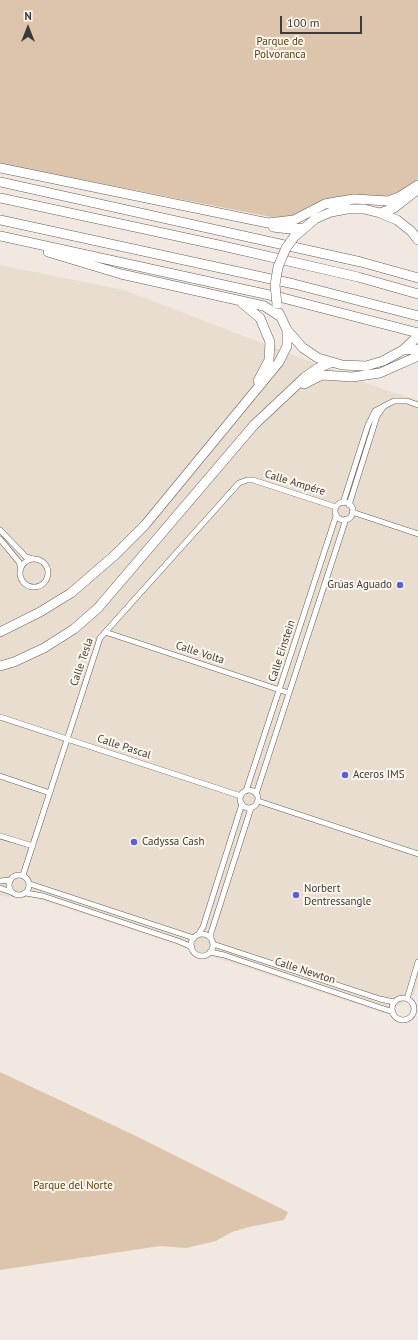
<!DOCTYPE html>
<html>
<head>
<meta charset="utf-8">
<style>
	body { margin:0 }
	#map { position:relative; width:418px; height:1340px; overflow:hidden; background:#f1e9e1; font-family:"PT Sans",sans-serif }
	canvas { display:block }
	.north { position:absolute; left:8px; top:8px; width:40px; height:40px; -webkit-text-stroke:3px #fef7ee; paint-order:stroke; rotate:0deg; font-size:11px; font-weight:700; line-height:16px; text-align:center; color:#3d3a37 }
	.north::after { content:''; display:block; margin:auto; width:14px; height:18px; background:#3d3a37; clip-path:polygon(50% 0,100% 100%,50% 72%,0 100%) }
	.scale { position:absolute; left:280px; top:16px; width:82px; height:18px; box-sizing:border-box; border:2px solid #3d3a37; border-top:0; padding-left:5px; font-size:12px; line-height:14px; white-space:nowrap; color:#3d3a37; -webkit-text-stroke:3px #fef7ee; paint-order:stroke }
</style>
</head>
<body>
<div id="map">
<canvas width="418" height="1340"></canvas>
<div class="north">N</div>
<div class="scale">100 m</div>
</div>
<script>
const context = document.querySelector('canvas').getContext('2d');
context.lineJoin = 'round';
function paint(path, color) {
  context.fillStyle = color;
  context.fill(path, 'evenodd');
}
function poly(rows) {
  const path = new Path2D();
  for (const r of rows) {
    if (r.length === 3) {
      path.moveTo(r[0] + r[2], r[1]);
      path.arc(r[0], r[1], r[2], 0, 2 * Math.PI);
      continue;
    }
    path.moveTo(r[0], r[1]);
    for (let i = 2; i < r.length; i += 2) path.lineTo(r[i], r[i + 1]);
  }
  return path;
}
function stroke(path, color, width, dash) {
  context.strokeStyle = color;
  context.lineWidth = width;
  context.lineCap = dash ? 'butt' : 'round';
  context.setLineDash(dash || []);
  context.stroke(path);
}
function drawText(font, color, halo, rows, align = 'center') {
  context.font = font + ' "PT Sans",sans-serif';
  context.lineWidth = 4;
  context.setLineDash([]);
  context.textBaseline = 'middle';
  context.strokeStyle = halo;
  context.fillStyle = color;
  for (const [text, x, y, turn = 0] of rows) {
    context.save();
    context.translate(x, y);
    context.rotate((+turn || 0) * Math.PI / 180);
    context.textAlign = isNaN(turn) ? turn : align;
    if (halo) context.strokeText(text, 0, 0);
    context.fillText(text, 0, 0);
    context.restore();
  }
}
paint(poly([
	[0,265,124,290,382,389,418,400,418,982,414,994,386,1014,35,898,0,896]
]), '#e9ddcf');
paint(poly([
	[0,0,418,0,418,179,401,191,383,197,346,196,325,200,295,215,276,218,48,173,0,165],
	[0,1072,136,1136,288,1212,284,1220,249,1227,232,1232,216,1241,186,1248,160,1246,0,1270]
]), '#dcc5ac');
const street = poly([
	[344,511,9],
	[343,503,368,425,375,411,394,401,407,401,418,405],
	[349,505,377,416,384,406],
	[352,512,418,534],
	[0,530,26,557,33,559],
	[0,539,19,562,21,569],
	[34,573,14],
	[105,632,289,693],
	[0,717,241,796],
	[0,776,50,793],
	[249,799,9],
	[246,791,336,516],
	[256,794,346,519],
	[258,801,418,854],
	[0,836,33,846],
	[19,885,10],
	[23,875,100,638,239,483,247,480,253,480,336,507],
	[0,881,10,880],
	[30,884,194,938],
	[0,888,11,892],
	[26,893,43,896,178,941,192,947],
	[202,945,11],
	[198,935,203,927,242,804],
	[211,938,211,933,251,808],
	[213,944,380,999,394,1002],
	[210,952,224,955,393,1012],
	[403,1009,11],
	[407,999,418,962]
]);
const highway = poly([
	[0,168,268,223,294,220,325,204,335,202,354,199,388,201,399,197,418,185],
	[0,182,361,262,418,278],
	[0,198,223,246,358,277,418,294],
	[380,213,394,208,417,190],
	[0,220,294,284,418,316],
	[273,227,289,229,303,228],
	[0,236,283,298,418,333],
	[294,237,315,219,331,212,347,209,364,209,380,213,397,220,411,231,418,240],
	[48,252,121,274,264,306,281,317],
	[242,303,260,318,270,342,269,360,258,381],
	[279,313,287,330,303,348,318,358,342,365,366,366,383,361,403,350,418,336],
	[403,350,418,349],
	[304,384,322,375,352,377,380,373,418,356],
	[0,632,40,612,71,593,115,555,145,525,279,362,287,346,287,330],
	[0,666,14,662,44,648,74,629,98,608,254,425,305,377,318,368,330,363]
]);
stroke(street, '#665f58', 6);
stroke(highway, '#665f58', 10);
stroke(street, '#fff', 5);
stroke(highway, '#fff', 9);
const highwayBridge = poly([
	[277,304,275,285,278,267,286,248,294,237]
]);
stroke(highwayBridge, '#665f58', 10, []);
stroke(highwayBridge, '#fff', 9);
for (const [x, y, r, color] of [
	[400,585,4,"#5b60d8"],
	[345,775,4,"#5b60d8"],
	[134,842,4,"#5b60d8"],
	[296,895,4,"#5b60d8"]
]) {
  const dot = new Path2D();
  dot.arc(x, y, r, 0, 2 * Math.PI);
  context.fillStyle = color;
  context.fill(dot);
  stroke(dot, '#fef7ee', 1.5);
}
drawText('11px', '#5c3b0a', '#fef7ee', [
	["Parque de",280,42],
	["Polvoranca",280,55],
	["Parque del Norte",73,1186]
]);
drawText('11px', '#3d3a37', '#fef7ee', [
	["Calle Ampére",295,483,17],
	["Calle Einstein",282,651,-72],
	["Calle Volta",200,653,18],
	["Calle Tesla",82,662,-71],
	["Calle Pascal",124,747,18],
	["Calle Newton",305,971,18]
]);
drawText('11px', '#3d3a37', '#fef7ee', [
	["Grúas Aguado",392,585,"right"],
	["Aceros IMS",353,775],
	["Cadyssa Cash",142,842],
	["Norbert",304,889],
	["Dentressangle",304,902]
], 'left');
</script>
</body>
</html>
